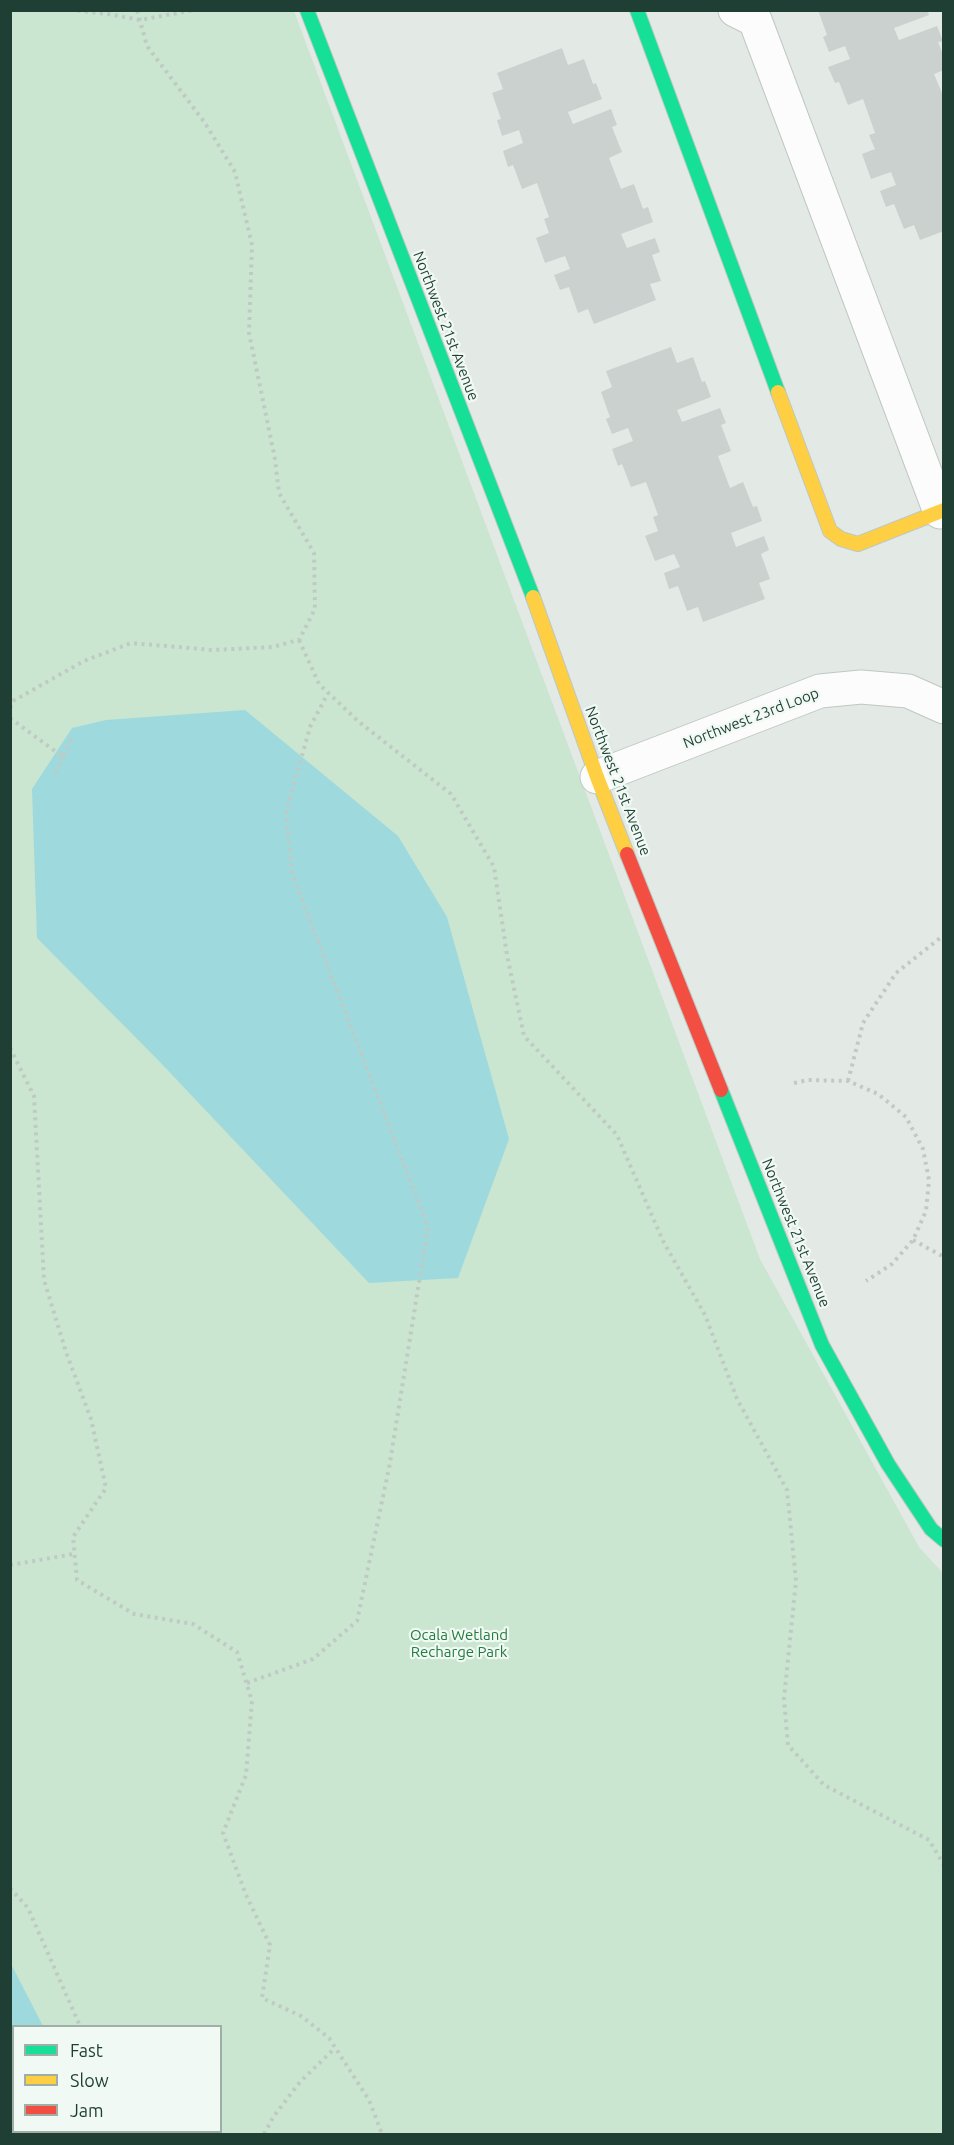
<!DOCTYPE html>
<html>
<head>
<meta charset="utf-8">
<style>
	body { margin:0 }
	#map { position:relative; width:954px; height:2145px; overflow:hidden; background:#e3eae6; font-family:Ubuntu,sans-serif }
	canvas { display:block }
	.frame { position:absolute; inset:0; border:12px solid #1f3f34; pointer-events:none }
	.legend { position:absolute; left:12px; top:2025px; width:210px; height:108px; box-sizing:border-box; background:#f1f9f4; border:2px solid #9dafa7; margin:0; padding:8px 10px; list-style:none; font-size:18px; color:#1f3f34 }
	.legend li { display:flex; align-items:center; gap:12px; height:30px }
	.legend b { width:30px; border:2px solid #9dafa7 }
</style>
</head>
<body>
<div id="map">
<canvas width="954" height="2145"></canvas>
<div class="frame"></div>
<ul class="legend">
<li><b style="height:8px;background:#16e098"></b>Fast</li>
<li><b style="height:8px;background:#ffcf43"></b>Slow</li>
<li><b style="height:8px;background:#f24e42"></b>Jam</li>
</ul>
</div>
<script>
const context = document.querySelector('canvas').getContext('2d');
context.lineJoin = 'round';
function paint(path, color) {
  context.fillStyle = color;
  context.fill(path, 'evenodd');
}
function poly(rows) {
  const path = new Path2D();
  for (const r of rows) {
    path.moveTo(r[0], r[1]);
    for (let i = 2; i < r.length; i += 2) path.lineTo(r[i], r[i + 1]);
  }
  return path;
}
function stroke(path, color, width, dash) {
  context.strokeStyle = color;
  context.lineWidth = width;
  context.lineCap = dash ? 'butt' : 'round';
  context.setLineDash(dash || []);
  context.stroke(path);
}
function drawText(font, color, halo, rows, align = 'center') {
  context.font = font + ' Ubuntu,sans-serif';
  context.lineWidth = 4.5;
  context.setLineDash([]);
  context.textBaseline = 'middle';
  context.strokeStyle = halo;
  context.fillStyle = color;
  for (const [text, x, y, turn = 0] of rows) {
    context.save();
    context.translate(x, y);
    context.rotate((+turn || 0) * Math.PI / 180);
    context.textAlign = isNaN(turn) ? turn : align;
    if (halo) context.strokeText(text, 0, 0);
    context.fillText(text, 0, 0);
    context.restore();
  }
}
paint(poly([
	[11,11,294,11,760,1259,919,1547,943,1573,943,2134,11,2134],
	[14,2026,220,2026,220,2132,14,2132]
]), '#cae5d0');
paint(poly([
	[245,710,398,836,447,917,509,1139,458,1278,369,1283,159,1061,37,938,32,789,72,728,106,720],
	[11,1964,43,2026,14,2026,14,2132,82,2132,82,2134,11,2134]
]), '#9edadd');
paint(poly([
	[818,10,927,10,929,15,894,28,899,40,937,26,943,41,938,42,944,57,944,70,934,74,944,98,944,231,920,240,914,225,904,229,894,204,886,207,880,191,896,185,891,172,871,179,862,154,875,149,869,135,875,133,863,99,848,105,839,82,835,83,828,67,850,59,845,46,829,52,823,37,827,35],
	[562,48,568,65,584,59,593,84,596,83,602,99,568,112,573,124,611,109,617,125,612,127,622,152,609,158,621,189,634,184,643,209,648,207,653,222,621,234,627,248,655,238,660,252,652,255,661,281,650,284,656,300,594,324,588,309,578,313,569,287,560,290,554,275,570,269,565,256,545,263,536,238,549,233,544,219,549,217,537,183,522,189,513,165,508,167,503,151,523,143,519,130,502,136,497,120,501,119,492,93,503,89,497,73],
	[671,347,677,363,693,357,702,382,705,381,711,397,677,410,682,422,720,408,726,423,721,425,731,451,718,456,730,488,743,482,753,507,757,506,762,521,731,533,736,547,764,536,769,550,761,554,770,579,759,583,765,599,703,622,698,607,687,611,678,586,669,589,664,573,680,567,674,554,655,561,645,536,658,531,653,517,658,515,646,482,631,487,622,464,618,466,612,449,633,441,628,428,612,434,606,419,610,417,601,392,612,387,606,371]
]), '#cad1ce');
const street = poly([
	[735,10,755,20,940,512],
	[597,777,820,691,861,687,908,691,944,707]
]);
const fast = poly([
	[307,10,533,597],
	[637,10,778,392],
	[721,1090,822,1345,888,1464,931,1529,944,1540]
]);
const slow = poly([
	[778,392,830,531,841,539,858,544,944,510],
	[533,597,597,777,627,854]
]);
const jam = poly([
	[627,854,721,1090]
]);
stroke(street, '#c0c7c3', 35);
stroke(fast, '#bec8c3', 16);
stroke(slow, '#bec8c3', 16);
stroke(jam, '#bec8c3', 16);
stroke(poly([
	[70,10,108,14,140,20,194,10],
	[299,640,319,684,359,722,451,794,494,867,507,955,524,1036,617,1135,663,1241,705,1315,737,1399,787,1490,796,1581,784,1699,788,1745,824,1785,929,1840,944,1865],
	[10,708,13,701,84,661,131,643,213,650,272,647,299,640,315,609,314,553,279,493,275,459,249,333,252,245,235,172,205,123,147,46,137,10],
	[10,718,63,757,72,738],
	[56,773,63,757],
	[10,1048,34,1096,44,1280,66,1352,91,1419,106,1488,73,1537,77,1580,134,1614,193,1624,237,1652,252,1701,246,1775,223,1833,246,1895,270,1945,262,1998,301,2016,329,2038,369,2100,382,2134],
	[848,1081,863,1023,896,973,944,935],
	[794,1083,808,1080,848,1081,878,1094,906,1117,923,1149,929,1180,926,1211,913,1240,892,1264,866,1281],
	[913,1240,944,1257],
	[10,1565,74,1554],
	[247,1683,313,1659,357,1621,389,1468,428,1227,292,874,286,813,310,727,328,693],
	[10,1888,28,1908,80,2026],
	[113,2134,113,2132],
	[264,2134,274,2116,300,2082,335,2048]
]), '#c0cac5', 4, [3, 4.5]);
stroke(street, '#fbfcfb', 33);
stroke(fast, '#16e098', 14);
stroke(slow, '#ffcf43', 14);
stroke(jam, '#f24e42', 14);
drawText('15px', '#1f3f34', '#f1f9f4', [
	["Northwest 21st Avenue",446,326,69],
	["Northwest 23rd Loop",751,718,-21],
	["Northwest 21st Avenue",618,781,69],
	["Northwest 21st Avenue",796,1233,68]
]);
drawText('15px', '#247b3e', '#f1f9f4', [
	["Ocala Wetland",459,1635],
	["Recharge Park",459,1652]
]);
</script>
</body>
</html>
